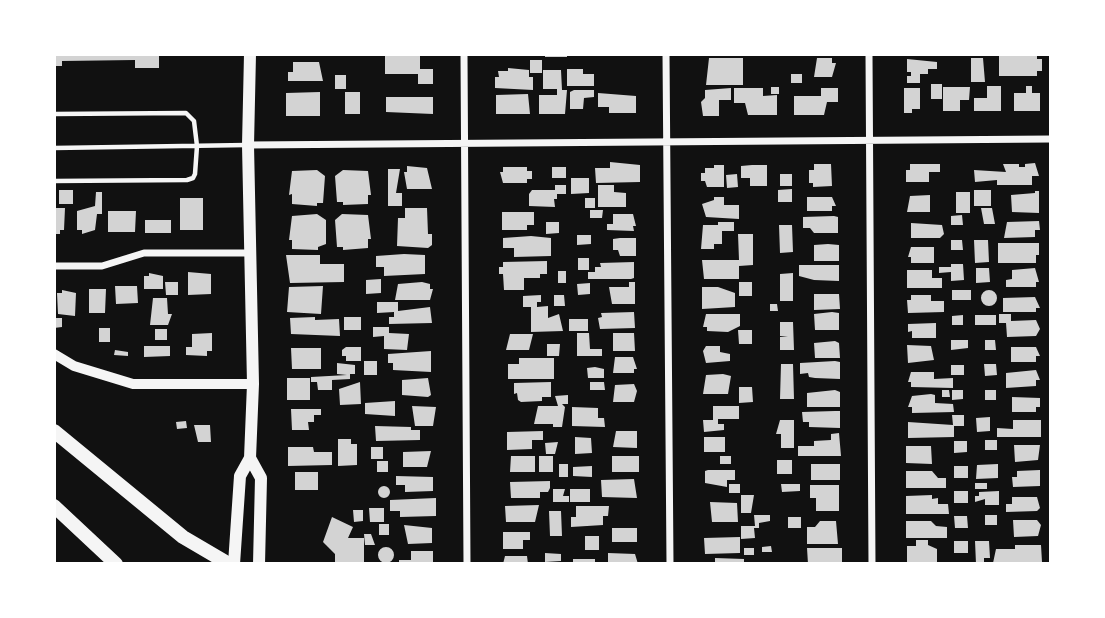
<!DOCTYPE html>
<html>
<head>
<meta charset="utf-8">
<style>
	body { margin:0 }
	#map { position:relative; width:1105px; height:618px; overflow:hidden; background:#111; font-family:Helvetica,sans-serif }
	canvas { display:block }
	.frame { position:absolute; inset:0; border:56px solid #fff; pointer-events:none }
</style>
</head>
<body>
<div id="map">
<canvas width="1105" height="618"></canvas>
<div class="frame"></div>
</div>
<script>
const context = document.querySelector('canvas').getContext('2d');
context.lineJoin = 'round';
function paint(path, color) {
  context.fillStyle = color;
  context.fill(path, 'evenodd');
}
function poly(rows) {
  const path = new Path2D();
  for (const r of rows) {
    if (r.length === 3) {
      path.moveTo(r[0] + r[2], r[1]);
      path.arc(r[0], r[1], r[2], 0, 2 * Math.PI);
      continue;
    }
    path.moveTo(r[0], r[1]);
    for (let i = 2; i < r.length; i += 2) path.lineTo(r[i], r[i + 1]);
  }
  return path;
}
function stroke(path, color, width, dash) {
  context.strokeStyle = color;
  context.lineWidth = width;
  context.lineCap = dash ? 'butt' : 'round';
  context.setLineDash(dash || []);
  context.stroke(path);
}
paint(poly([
	[54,54,159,54,159,68,135,68,135,60,62,61,62,66,54,66],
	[545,54,567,54,567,57,545,57],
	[999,55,1037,55,1037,59,1042,59,1042,71,1037,71,1037,76,999,76],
	[385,56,420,56,420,69,433,69,433,84,418,84,418,74,385,74],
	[709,58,743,58,743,85,706,85],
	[817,58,832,58,832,63,836,63,832,77,814,77],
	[971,58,983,58,985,82,971,82],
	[907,59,937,62,937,69,928,69,928,74,920,74,920,83,907,83,907,76,911,76,911,72,907,72],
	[530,60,542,60,542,73,530,73],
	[293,62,319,62,323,81,288,81,288,72,293,72],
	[508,68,529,70,529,77,533,77,533,90,495,88,495,77,499,77,498,71,508,71],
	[567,69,583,69,583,74,594,74,594,86,567,86],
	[543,70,561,70,562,90,567,90,565,114,539,114,539,95,557,95,557,89,543,89],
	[791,74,802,74,802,83,791,83],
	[335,75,346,75,346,89,335,89],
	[931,84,942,84,942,99,931,99],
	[987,86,1001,86,1001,111,974,111,974,98,987,98],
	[1026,86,1032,86,1032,93,1040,93,1040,111,1014,111,1014,93,1026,93],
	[771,87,779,87,779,94,771,94],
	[943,87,970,87,969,100,960,100,960,111,943,111],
	[731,88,731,100,719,100,719,116,703,116,701,102,705,98,705,90],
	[734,88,763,88,763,96,777,95,777,115,748,115,745,103,734,103],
	[821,88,838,88,838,102,827,102,824,115,794,115,794,96,821,96],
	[904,88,920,88,920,109,912,109,912,113,904,113],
	[574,90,594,90,594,97,584,98,583,109,570,109,570,92],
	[320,92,320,116,286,116,286,93],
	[345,92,360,92,360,114,345,114],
	[598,93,636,96,636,113,609,113,609,107,598,107],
	[528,94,530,114,496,114,496,95],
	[386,97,433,97,433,114,386,112],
	[610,162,640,165,640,182,596,183,595,168,610,168],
	[1035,163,1039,176,1032,176,1032,185,997,185,997,180,975,182,974,170,1006,172,1003,164,1019,164,1019,167,1025,167,1025,164],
	[814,164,831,164,832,186,813,187,813,183,809,183,809,170,814,170],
	[910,164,940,164,940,172,929,172,929,182,906,182,906,170,910,170],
	[714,165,724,165,724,187,707,187,705,181,701,181,701,173,705,173,705,168,714,168],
	[752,165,767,165,767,186,750,186,750,178,741,178,741,166],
	[407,166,427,168,432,189,407,189,404,172,407,172],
	[503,167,527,167,527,171,532,171,532,179,527,179,527,183,503,183,500,172,503,172],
	[552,167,566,167,566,178,552,178],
	[388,169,400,169,396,193,402,193,402,206,388,206],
	[317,170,325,176,323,203,317,203,317,206,292,204,292,194,289,195,292,171],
	[343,170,368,171,371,195,368,195,368,204,343,205,343,202,337,202,335,176],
	[737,174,738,187,727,188,726,175],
	[780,174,792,174,792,186,780,186],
	[571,178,589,178,589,193,571,194],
	[555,185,566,185,566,194,557,194,557,199,554,199,555,207,529,206,529,194,532,190,555,190],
	[598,185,614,185,614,192,626,193,626,207,598,207],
	[792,189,792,202,778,202,778,190],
	[59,190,73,190,73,204,59,204],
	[974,190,991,190,991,206,974,206],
	[1035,191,1039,191,1039,213,1012,212,1011,195,1035,193],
	[96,192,102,192,102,214,97,214,95,230,82,234,82,230,77,230,77,211,95,206],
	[956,192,970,192,970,213,956,213],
	[930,195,930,212,907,212,910,196],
	[714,197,724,197,724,205,739,205,739,219,706,217,702,204,714,200],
	[807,197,832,197,836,206,832,206,832,211,807,211],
	[180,198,203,198,203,230,180,230],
	[585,198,595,198,595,208,585,208],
	[54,208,65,208,64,230,60,230,60,234,54,234],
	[405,208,427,208,428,234,432,234,432,245,428,248,397,246,398,218,405,218],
	[981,208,992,208,995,224,984,224],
	[590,210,603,210,602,218,590,218],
	[108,211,136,211,135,232,108,232],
	[502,212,534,212,534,225,527,225,527,230,502,230],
	[317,214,326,220,326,244,318,247,318,250,292,249,292,240,289,240,292,216],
	[342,214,368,215,371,239,368,239,368,248,343,250,343,247,337,247,335,220],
	[613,214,633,214,636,226,633,226,634,231,607,230,607,224,613,224],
	[962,215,963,225,951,225,951,216],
	[834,216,838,217,838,233,814,233,810,228,803,228,803,217],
	[145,220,171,220,171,233,145,233],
	[1039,221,1040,230,1035,230,1035,237,1004,238,1007,222],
	[546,222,559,222,559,233,546,234],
	[718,222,734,222,734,231,722,231,722,244,714,244,714,249,701,249,703,225,718,225],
	[911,223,942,225,944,234,940,238,911,238],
	[779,225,792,225,793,252,780,253],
	[738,234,753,234,753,265,739,266,739,279,704,279,702,260,739,260],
	[577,235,591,235,591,244,577,245],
	[531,236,551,238,551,256,514,257,514,248,503,248,503,238],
	[620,238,636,238,636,256,620,256,618,250,613,250,613,239],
	[951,240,962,240,963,250,951,250],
	[974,240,988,240,989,262,975,263],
	[998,243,1039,243,1039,255,1036,255,1036,263,998,263],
	[828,244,839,245,839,261,814,261,814,245],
	[911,247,934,247,934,263,911,263,911,257,908,257],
	[404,254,425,255,425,274,384,276,384,267,376,267,376,256],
	[286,255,320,255,320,264,344,264,344,282,290,283],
	[578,258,589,258,589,270,578,270],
	[547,261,547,274,540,274,540,278,524,278,524,290,504,290,503,274,499,274,499,267,503,267,503,262],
	[634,262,634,278,631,279,588,279,588,272,595,272,595,267,601,267,600,263],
	[951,264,963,264,964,280,951,281,951,272,939,273,939,267,951,267],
	[799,265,839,265,839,281,814,280,799,276],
	[976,268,989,268,990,282,976,283],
	[1035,268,1039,282,1036,282,1036,287,1006,287,1006,280,1012,279,1012,270],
	[907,270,932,270,932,278,942,278,942,288,907,288],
	[558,271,566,271,566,283,558,283],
	[188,272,211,274,211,294,188,295],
	[149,273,163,276,163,289,144,289,144,276,149,276],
	[793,273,793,301,780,301,780,274],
	[381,279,381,293,366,294,366,280],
	[165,282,178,282,178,295,166,295],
	[422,282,430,284,430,289,433,289,430,300,395,300,398,284],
	[629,282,635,282,635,304,612,304,609,287,629,287],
	[739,282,752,282,752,296,739,296],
	[590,283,590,294,578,295,577,284],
	[115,286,137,286,138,303,116,304],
	[323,286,321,314,287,312,289,287],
	[702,287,718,287,735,293,735,307,702,309],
	[89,289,106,289,105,313,89,313],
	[989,298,8],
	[62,290,76,293,75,316,58,314,57,293,62,293],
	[952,290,971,290,971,300,952,300],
	[814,294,839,294,840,309,814,310],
	[541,295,541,302,537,302,537,307,548,306,548,318,559,314,563,331,531,332,531,307,523,307,523,296],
	[554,295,564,295,565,306,554,306],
	[911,295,931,295,931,301,944,301,944,312,908,313,907,300,911,300],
	[1035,297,1040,308,1036,308,1036,312,1003,312,1003,298],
	[153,298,167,298,168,314,172,314,168,325,150,325],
	[377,302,398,302,398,311,430,307,432,323,389,324,389,317,394,317,394,312,377,313],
	[770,304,777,304,778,311,770,311],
	[634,312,635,328,600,329,598,318,602,317,601,313],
	[832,312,839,313,839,330,815,330,814,314],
	[706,314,740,314,740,326,728,332,707,331,707,327,703,327],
	[999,314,1011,314,1011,321,1036,320,1040,329,1036,336,1007,337,1006,323,999,323],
	[963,315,963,325,952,325,952,316],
	[975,315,996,315,996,325,975,325],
	[315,317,315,320,339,319,340,336,291,334,290,318],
	[344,317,361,317,361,330,344,330],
	[54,318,62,318,62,327,54,328],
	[569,319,588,319,588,331,569,331],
	[780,322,793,322,794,350,780,350,780,337,788,336,780,336],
	[936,323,936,338,912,338,912,331,908,332,908,324],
	[373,327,389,327,389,333,409,334,407,350,384,349,384,336,373,337],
	[99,328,110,328,110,342,99,342],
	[155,329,167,329,167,340,155,340],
	[738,330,752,330,752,344,739,344],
	[212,333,212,351,207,351,207,356,186,355,186,347,192,347,192,334],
	[577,333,589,333,590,349,602,349,602,356,577,356],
	[613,333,634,333,635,351,613,351],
	[510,334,533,334,529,350,506,350],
	[951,340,968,340,968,348,951,350],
	[985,340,995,340,996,350,985,350],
	[835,341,839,343,840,358,815,358,814,343],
	[547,344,560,344,559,356,547,356],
	[907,345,931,346,934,360,908,363],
	[144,346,170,346,170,356,144,357],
	[706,346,720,346,720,352,730,354,730,361,706,363,703,351],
	[346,347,361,347,361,361,346,361,346,356,342,356,342,350],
	[1011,347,1036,347,1040,356,1036,356,1036,362,1011,362],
	[291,348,321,348,321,369,292,369],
	[115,350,128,352,128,356,114,355],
	[431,351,431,372,393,370,393,363,388,363,388,354],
	[615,357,633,357,637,369,634,369,634,373,613,373],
	[519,358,554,358,554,379,508,379,508,364,519,364],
	[364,361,377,361,377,375,364,375],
	[835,361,840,362,840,379,815,378,809,377,808,373,800,374,800,363],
	[337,363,355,365,355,374,350,374,350,379,332,380,332,390,318,390,317,382,311,382,311,377,347,375,337,374],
	[781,364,793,364,794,399,780,399],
	[984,364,996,364,997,375,985,376],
	[951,365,964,365,964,375,951,375],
	[595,367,604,369,604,378,588,378,587,368],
	[1036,370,1040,380,1036,380,1036,386,1006,388,1006,373],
	[911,372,934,372,934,379,953,378,953,388,911,387,911,382,908,382],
	[723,374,731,376,728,394,703,394,706,375],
	[287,378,310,378,310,400,287,400],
	[428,378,431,395,428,397,402,395,402,380],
	[360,382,361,404,340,405,339,389],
	[551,382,551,397,542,397,542,401,521,402,518,400,517,393,514,394,514,383],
	[590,382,604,382,605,390,590,390],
	[634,384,637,391,634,402,613,402,615,385],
	[739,387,752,387,753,402,739,403],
	[835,390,840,392,840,407,807,407,807,393],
	[942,390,949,390,950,397,942,397],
	[952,390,963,390,963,399,952,400],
	[985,390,996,390,996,400,985,400],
	[931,394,935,395,935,403,953,404,954,412,912,413,912,407,908,407,912,396],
	[568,395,568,404,562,404,565,407,562,427,553,427,553,424,534,424,538,406,558,406,555,396],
	[1012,397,1040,398,1040,407,1036,407,1036,412,1012,412],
	[395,401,395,416,365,414,365,403],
	[412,406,436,407,433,426,415,426],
	[713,406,739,406,739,419,718,419,718,424,724,424,724,430,704,432,703,420,713,420],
	[572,407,598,408,598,418,604,418,605,427,572,426],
	[291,409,321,409,321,415,314,415,314,422,308,422,309,430,292,430],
	[835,411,840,411,840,428,809,427,809,422,803,422,802,412],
	[952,415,964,415,964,426,954,426,954,437,908,438,908,422,953,425],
	[990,417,990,431,977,432,976,418],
	[780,420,794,420,794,448,781,448,781,434,776,434],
	[1013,420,1041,420,1041,437,997,437,997,428,1013,429],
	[186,421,187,428,177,429,176,422],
	[194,425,210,425,211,442,198,442],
	[375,426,411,427,411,430,420,430,420,440,376,441],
	[543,431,543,440,532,440,532,449,507,450,507,432],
	[616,431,637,431,637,448,613,447],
	[839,433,841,456,798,456,798,446,814,446,814,441,831,440,831,434],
	[575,437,591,438,592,453,575,454],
	[704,437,725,437,725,452,704,452],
	[338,439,351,439,351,444,357,444,357,465,338,466],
	[985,440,997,440,997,450,985,450],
	[954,441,967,441,967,452,954,453],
	[558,442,555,454,546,454,545,443],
	[1014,445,1040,445,1038,460,1015,462],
	[906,446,931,446,932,464,906,463],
	[288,447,313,447,314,452,332,452,332,465,288,466],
	[371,447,383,447,383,459,371,459],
	[431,451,427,467,403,467,403,452],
	[511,456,535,456,535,472,510,472],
	[539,456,553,456,553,472,539,472],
	[612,456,639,456,639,472,612,472],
	[720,456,731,456,731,464,720,464],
	[777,460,792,460,792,474,777,474],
	[377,461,388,461,388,472,377,472],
	[559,464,568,464,568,477,559,477],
	[811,464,840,464,840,480,811,480],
	[998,464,998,478,976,479,977,465],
	[592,466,592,477,573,476,573,467],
	[954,466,968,466,968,478,954,478],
	[708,470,735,470,735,480,727,480,727,487,705,483,705,471],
	[1040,470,1040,486,1013,487,1012,477,1017,477,1017,471],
	[906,471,932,471,938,478,946,478,946,488,906,488],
	[295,472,318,472,318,490,295,490],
	[396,476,433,477,433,491,405,492,405,485,396,485],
	[634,479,637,498,602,497,601,480],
	[550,481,550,488,548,492,540,492,540,498,511,498,510,482],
	[975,483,987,483,987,489,975,489],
	[729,484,740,484,740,493,729,493],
	[781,484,800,484,800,491,782,492],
	[810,485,839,485,839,511,816,511,816,498,810,498],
	[384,492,6],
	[553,489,565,489,563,496,569,496,569,502,553,502],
	[570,489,590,489,590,502,570,502],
	[954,491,968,491,968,503,954,503],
	[999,491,999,505,985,505,985,499,975,502,975,496,979,496,979,492],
	[741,495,754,495,751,513,741,513],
	[932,495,932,499,938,498,938,504,948,504,949,514,906,514,906,496],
	[1012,497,1037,497,1040,508,1037,511,1006,512,1006,504,1012,504],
	[436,498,436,516,400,517,400,511,390,511,390,500],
	[710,502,737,503,738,522,712,522],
	[539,505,535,522,506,522,505,506],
	[576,506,609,506,608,516,603,516,603,525,571,527,571,517,576,517],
	[369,508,384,508,384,522,370,522],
	[353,510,363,510,363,521,354,522],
	[549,511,561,511,562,536,550,536],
	[754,515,770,515,770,521,759,523,759,528,754,528,755,538,741,539,741,526,755,526],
	[985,515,997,515,997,525,985,525],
	[954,516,967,516,968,528,955,528],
	[332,517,353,527,348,538,364,538,364,564,335,564,335,554,323,542],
	[788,517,801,517,801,528,788,528],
	[1013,520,1037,520,1041,525,1038,536,1014,537],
	[820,521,836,521,838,544,807,544,807,527,815,527],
	[906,521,931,521,936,526,947,527,947,538,906,538],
	[379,524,389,524,389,535,379,535],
	[404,525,432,528,432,543,408,544],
	[612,528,637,528,637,542,612,542],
	[503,532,530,532,530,540,523,540,523,549,503,549],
	[364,534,371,534,375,545,365,545],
	[585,536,599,536,599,550,585,550],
	[740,537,740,553,705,554,704,538],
	[916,540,928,540,928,545,937,549,937,562,907,563,907,546,916,546],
	[954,541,968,541,968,553,954,553],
	[975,541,989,541,990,558,984,558,984,564,976,564],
	[1015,545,1041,545,1042,562,993,563,996,549,1015,549],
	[771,546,772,552,762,552,762,547],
	[386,555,8],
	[744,548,754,548,754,555,744,555],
	[807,548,842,548,842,562,808,564],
	[411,551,433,551,433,562,399,564,399,560,411,560],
	[545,553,561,554,561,561,545,562],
	[608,553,635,554,638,564,608,564],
	[505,556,527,556,528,564,503,564],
	[715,558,744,559,744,564,715,564],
	[573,559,595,559,595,564,573,564]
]), '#d3d3d3');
stroke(poly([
	[54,114,186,113,194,121,197,146,195,174,193,178,187,180,54,181],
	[54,148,247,145]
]), '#f5f5f5', 4.5);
stroke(poly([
	[464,54,467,564],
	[666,54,670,564],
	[869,54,872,564],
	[248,145,1051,139],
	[54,266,102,266,144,253,252,253]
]), '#f5f5f5', 7);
stroke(poly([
	[54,354,74,366,133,384,253,384]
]), '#f5f5f5', 10);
stroke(poly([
	[250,458,261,478,259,564],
	[234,564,240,476,250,458,253,384,248,145,250,54]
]), '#f5f5f5', 12);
stroke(poly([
	[54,431,183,537,229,564],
	[54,506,116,564]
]), '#f5f5f5', 14);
</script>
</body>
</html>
